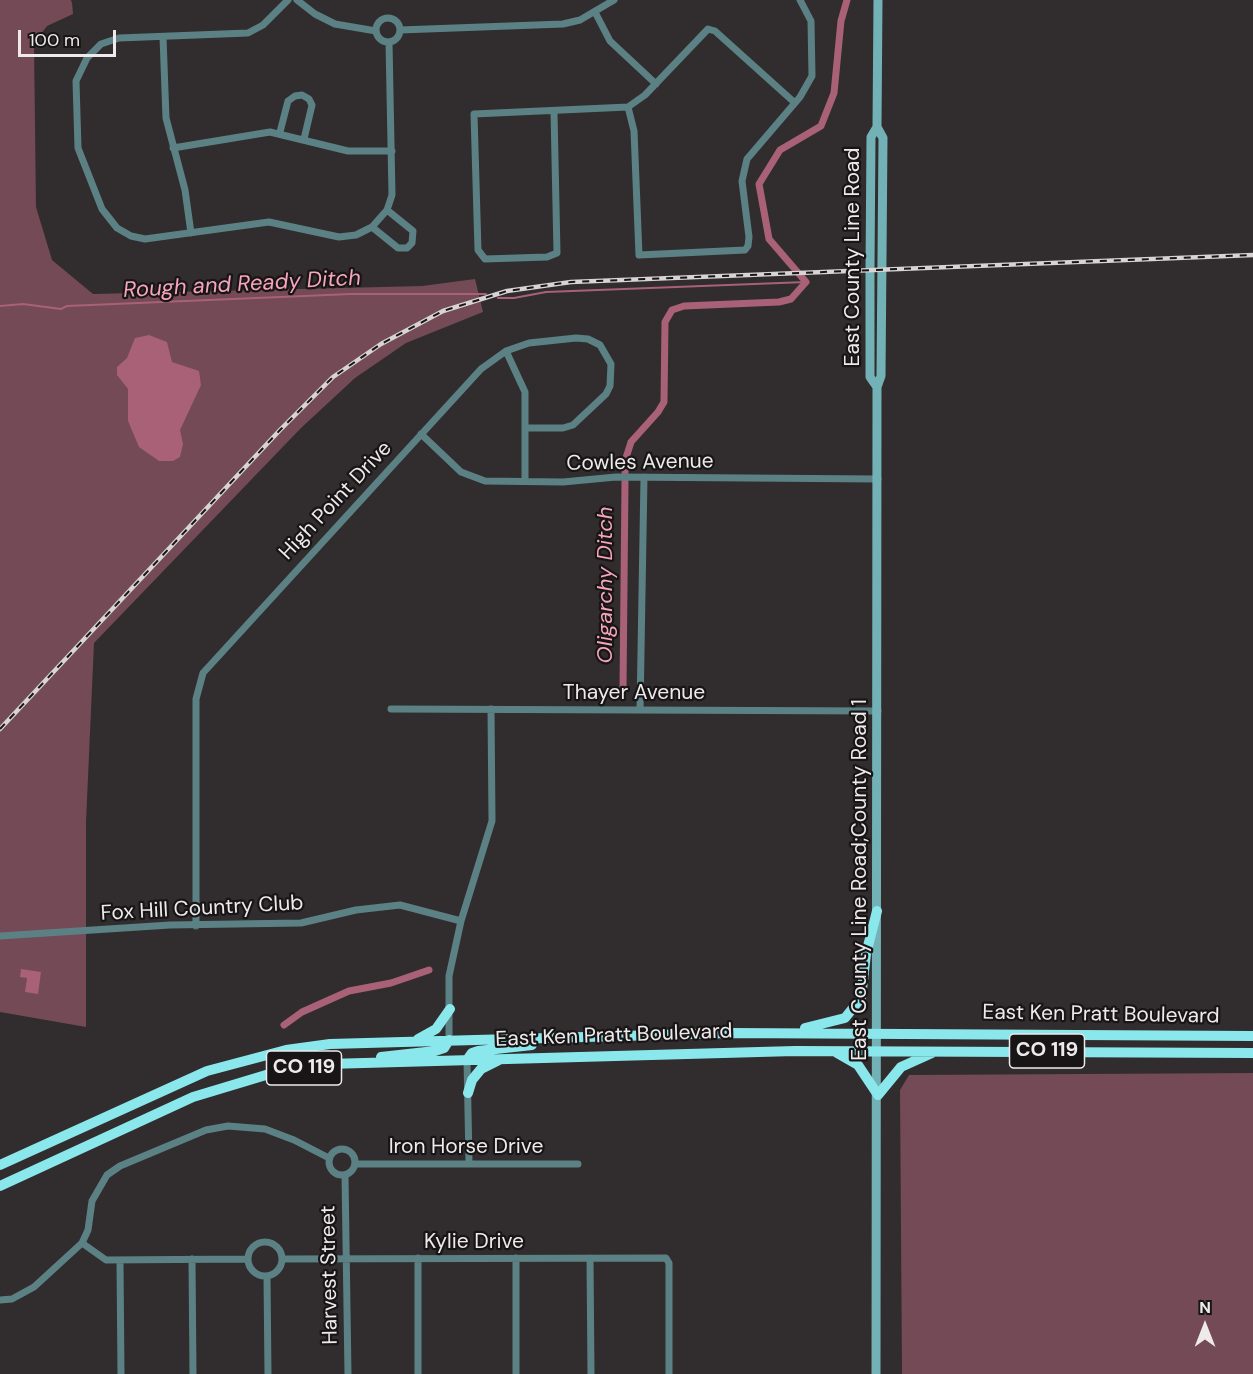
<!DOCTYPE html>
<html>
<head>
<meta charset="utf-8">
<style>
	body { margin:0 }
	#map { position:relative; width:1253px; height:1374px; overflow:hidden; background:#312c2d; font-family:"DM Sans",sans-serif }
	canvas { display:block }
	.north { position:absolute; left:1175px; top:1296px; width:60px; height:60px; -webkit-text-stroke:4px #171515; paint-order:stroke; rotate:0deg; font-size:16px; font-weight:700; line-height:24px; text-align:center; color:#eeeaeb }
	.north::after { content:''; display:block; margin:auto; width:21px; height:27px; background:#eeeaeb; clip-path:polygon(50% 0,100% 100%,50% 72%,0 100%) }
	.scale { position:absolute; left:18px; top:30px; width:98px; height:27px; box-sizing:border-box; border:3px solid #eeeaeb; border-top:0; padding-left:8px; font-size:18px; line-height:21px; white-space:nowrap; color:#eeeaeb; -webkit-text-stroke:4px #171515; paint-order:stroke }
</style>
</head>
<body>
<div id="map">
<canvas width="1253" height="1374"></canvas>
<div class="north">N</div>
<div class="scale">100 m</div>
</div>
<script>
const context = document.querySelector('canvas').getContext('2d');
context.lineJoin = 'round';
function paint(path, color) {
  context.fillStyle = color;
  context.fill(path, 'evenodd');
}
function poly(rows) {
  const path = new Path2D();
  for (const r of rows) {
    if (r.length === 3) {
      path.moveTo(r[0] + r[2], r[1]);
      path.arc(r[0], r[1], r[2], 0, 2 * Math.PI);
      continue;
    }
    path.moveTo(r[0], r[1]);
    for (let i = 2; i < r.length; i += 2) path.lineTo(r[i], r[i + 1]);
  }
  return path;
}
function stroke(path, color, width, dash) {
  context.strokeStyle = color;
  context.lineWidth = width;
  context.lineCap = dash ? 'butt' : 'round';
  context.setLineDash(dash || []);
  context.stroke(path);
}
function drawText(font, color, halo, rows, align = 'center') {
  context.font = font + ' "DM Sans",sans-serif';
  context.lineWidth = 4.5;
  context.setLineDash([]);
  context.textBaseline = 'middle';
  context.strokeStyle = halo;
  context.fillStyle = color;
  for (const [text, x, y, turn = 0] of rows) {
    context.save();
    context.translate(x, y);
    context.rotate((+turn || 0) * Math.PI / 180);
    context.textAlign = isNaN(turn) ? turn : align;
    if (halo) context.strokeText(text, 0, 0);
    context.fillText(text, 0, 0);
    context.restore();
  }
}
paint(poly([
	[0,0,71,0,72,3,73,14,47,26,34,43,36,207,52,260,93,294,422,286,475,279,483,312,406,343,355,378,301,428,94,643,86,822,86,1027,0,1012],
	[1253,1073,1253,1374,902,1374,900,1090,909,1075]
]), '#734a56');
paint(poly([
	[149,335,167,342,172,362,199,371,201,385,180,430,183,444,180,457,173,461,159,461,139,447,128,421,128,389,117,375,117,367,127,358,135,338],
	[21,969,41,972,38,994,25,992,27,978,20,977]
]), '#a86177');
stroke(poly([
	[498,298,514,298,546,292,806,282],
	[0,306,23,304,61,309,67,306,351,294,486,294]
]), '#a86177', 2);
stroke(poly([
	[625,472,625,461,631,442,658,412,664,402,665,322,672,310,684,306,779,302,791,299,806,282,769,239,759,184,780,150,821,126,834,93,841,21,847,0],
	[623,689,625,482],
	[284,1025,302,1012,349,991,391,983,429,970]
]), '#a86177', 7);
stroke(poly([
	[288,0,263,25,248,33,119,38,101,44,87,58,76,81,78,148,102,209,117,228,131,236,145,239,269,222,339,237,356,235,372,227,387,210,392,195,389,42],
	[297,0,315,14,335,24,376,31],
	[595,12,610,41,656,84],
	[388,30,12],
	[400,30,563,24,580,20,614,0],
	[163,37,166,118,185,190,191,233],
	[628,107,634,131,639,255,745,250,748,246,749,237,742,181,747,159,800,97,812,76,811,21,800,0],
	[554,112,557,253,547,257,485,259,478,250,474,114,628,107,645,95,708,29,715,31,795,103],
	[280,132,288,101,295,96,302,95,309,99,312,105,304,139],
	[173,148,270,132,348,151,392,151],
	[372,227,398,248,407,248,412,243,413,231,387,210],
	[506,351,525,392,525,481],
	[421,434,461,472,485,481,563,482,616,477,878,479],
	[391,709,878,711],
	[640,710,644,477],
	[196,926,196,699,203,673,481,369,506,351,529,343,576,338,588,339,600,345,611,364,610,386,606,394,573,425,563,428,525,428],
	[0,936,170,925,301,923,356,910,400,905,461,921],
	[449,1040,449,976,461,921,492,821,491,709],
	[467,1060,469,1162],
	[342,1162,13],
	[355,1164,578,1164],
	[345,1175,348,1374],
	[265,1259,17],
	[82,1243,106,1260,248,1259],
	[418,1258,418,1374],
	[590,1258,591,1374],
	[192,1259,193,1374],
	[282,1259,666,1258,669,1263,669,1374],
	[120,1261,121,1374],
	[267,1276,268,1374],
	[0,1300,12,1299,34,1287,82,1243,88,1230,92,1201,107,1175,120,1166,206,1130,228,1126,265,1129,294,1140,329,1158],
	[516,1374,516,1258]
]), '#5b8184', 7);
stroke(poly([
	[877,387,870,377,870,270,871,137,877,127],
	[876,1374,877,387,881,376,883,138,877,127,878,0]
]), '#72b1b5', 9);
stroke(poly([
	[805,1028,845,1018,861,998,866,954,877,911],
	[418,1039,436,1029,450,1009],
	[837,1053,858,1065,878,1095,901,1067,932,1053],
	[381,1057,435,1051,444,1048,449,1040],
	[467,1060,472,1053,478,1051,532,1045],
	[468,1093,472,1080,481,1069,499,1060],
	[0,1165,207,1071,286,1050,330,1044,730,1033,1253,1036],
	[0,1186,193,1097,266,1075,328,1064,795,1051,1253,1053]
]), '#8ae7ec', 10);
const rail = poly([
	[0,729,280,430,333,377,381,344,443,311,507,291,571,282,1253,255]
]);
stroke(rail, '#d8d3d4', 4.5);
stroke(rail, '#171515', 2, [7]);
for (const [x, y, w] of [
	[1047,1051,75],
	[304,1068,75]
]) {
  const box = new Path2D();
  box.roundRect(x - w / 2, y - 17, w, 34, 4.5);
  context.fillStyle = '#171515';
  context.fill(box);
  stroke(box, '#eeeaeb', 1.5);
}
drawText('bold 20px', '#eeeaeb', null, [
	["CO 119",1047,1051],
	["CO 119",304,1068]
]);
drawText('21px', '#eeeaeb', '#171515', [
	["East County Line Road",853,257,-90],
	["Cowles Avenue",640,463,-1],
	["High Point Drive",336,501,-47],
	["Thayer Avenue",634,693],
	["East County Line Road;County Road 1",860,880,-90],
	["Fox Hill Country Club",202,909,-3],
	["East Ken Pratt Boulevard",1101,1015,1],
	["East Ken Pratt Boulevard",614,1036,-2],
	["Iron Horse Drive",466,1147],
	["Kylie Drive",474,1242],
	["Harvest Street",330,1275,-91]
]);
drawText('italic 22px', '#f7a5bd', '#171515', [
	["Rough and Ready Ditch",242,285,-3],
	["Oligarchy Ditch",606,585,-90]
]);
</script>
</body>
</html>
